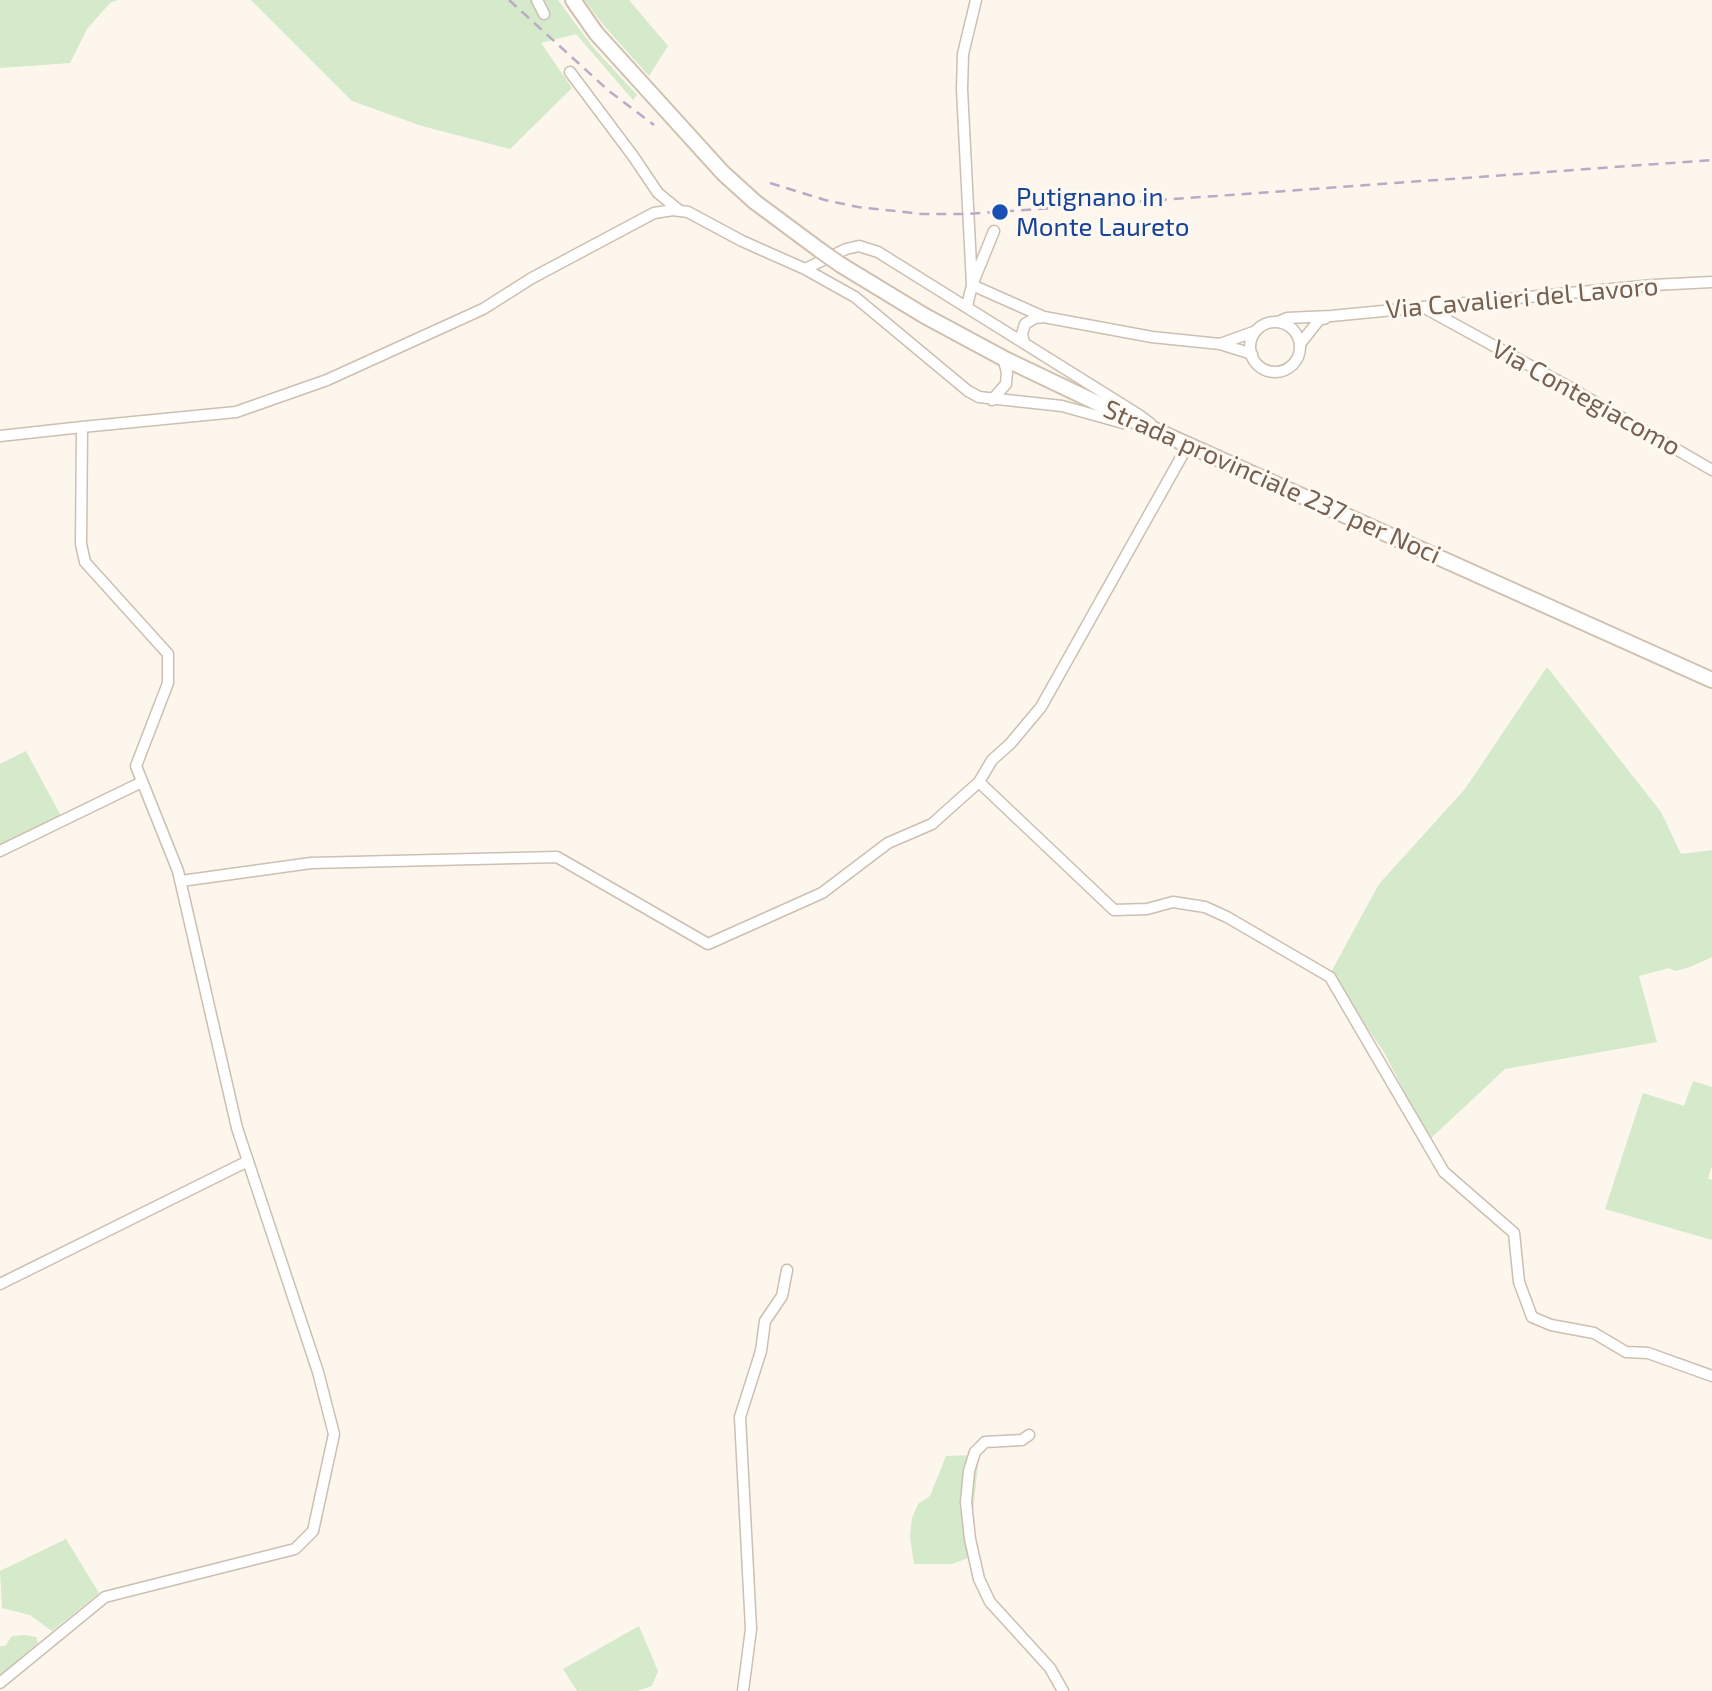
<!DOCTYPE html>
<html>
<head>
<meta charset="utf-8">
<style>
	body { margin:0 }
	canvas { display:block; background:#fcf6ec }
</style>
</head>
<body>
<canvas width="1712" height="1691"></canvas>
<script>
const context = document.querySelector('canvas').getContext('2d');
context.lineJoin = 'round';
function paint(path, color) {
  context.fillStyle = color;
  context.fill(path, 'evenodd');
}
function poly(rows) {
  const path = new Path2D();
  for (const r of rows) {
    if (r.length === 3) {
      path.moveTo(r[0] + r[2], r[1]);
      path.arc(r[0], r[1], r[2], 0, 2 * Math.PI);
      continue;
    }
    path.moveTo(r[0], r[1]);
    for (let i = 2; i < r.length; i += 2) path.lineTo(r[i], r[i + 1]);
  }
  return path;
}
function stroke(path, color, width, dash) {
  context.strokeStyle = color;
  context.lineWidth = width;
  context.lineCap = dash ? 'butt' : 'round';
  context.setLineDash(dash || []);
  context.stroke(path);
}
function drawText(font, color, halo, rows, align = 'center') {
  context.font = font + ' "Exo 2",sans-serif';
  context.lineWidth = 6;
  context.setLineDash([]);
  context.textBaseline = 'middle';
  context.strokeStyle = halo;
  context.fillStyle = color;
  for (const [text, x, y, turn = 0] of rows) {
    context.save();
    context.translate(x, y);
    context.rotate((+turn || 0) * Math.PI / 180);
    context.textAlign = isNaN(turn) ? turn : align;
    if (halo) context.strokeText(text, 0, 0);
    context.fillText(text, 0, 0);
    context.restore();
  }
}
paint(poly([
	[0,0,118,0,110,3,87,29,70,63,0,68],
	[251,0,558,0,592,46,637,95,633,100,576,34,541,43,572,88,510,149,422,126,352,101],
	[584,0,629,0,668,46,649,76,606,28],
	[1547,667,1661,812,1681,854,1712,850,1712,957,1690,967,1675,971,1669,968,1639,976,1657,1042,1505,1069,1429,1140,1384,1052,1330,974,1379,884,1465,789],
	[26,751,61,816,0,845,0,764],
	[1693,1081,1712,1087,1712,1166,1708,1178,1712,1180,1712,1240,1605,1209,1643,1093,1684,1106],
	[979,1455,972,1521,976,1555,952,1564,914,1564,910,1537,912,1518,918,1504,930,1496,946,1456],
	[66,1539,99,1593,52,1631,30,1615,2,1608,0,1571],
	[639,1626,658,1671,652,1686,637,1691,577,1691,563,1669],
	[25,1635,36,1637,38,1643,0,1676,0,1646,5,1646,12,1636]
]), '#d5e9cb');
const minor = poly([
	[537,0,544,14],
	[570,72,633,156,658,193,680,211],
	[994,231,972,285,1044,317,1152,337,1220,344,1252,354],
	[805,269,846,249,859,246,878,252,1139,415,1151,424],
	[967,306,972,285,962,89,963,54,976,0],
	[1423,307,1569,387,1712,470],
	[1278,322,1287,318,1331,316,1653,285,1712,282],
	[1275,347,25],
	[1024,343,1022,334,1025,324,1035,318,1044,317],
	[1220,344,1256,331],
	[1300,344,1319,320,1326,318],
	[992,400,1006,384,1007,372,1003,358],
	[0,436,82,427],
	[979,782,1114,910,1147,909,1173,902,1205,907,1227,917,1330,977,1444,1172,1514,1233,1519,1282,1532,1317,1551,1325,1594,1333,1626,1352,1648,1353,1712,1376],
	[0,851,142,782],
	[181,881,311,863,557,857,708,944,822,893,888,843,932,824,979,782,992,760,1010,744,1041,707,1188,445],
	[0,1284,248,1161],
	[1029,1435,1022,1440,985,1442,975,1452,969,1471,966,1502,970,1539,979,1579,990,1602,1050,1668,1063,1691],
	[0,1683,105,1597,295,1549,313,1531,334,1434,318,1372,237,1128,178,871,136,766,168,683,168,654,85,562,81,544,82,427,236,412,327,380,483,309,532,278,654,213,673,210,688,212,742,241,805,269,855,297,968,391,979,397,1062,406,1123,423,1132,422],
	[743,1691,751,1629,740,1417,761,1351,765,1321,782,1296,787,1270]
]);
const secondary = poly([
	[573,0,596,33,723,173,755,202,821,251],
	[841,265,925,316,1003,358,1137,422,1712,680]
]);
stroke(minor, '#cdbfb2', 13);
stroke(secondary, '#d0c0b0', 18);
stroke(minor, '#fff', 10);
stroke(secondary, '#fff', 14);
stroke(poly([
	[509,0,609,91,654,125],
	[770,183,825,200,858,207,922,214,968,214,1712,160]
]), '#baaac6', 2.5, [10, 7]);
const secondaryBridge = poly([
	[821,251,841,265]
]);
stroke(secondaryBridge, '#d0c0b0', 18, []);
stroke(secondaryBridge, '#fff', 14);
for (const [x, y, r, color] of [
	[1000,212,9,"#1a4fb4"]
]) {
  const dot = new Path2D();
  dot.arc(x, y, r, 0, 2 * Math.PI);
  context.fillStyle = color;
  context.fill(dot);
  stroke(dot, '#fefaf3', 2.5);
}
drawText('26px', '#164399', '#fefaf3', [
	["Putignano in",1016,197],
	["Monte Laureto",1016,227]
], 'left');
drawText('26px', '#766050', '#fefaf3', [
	["Via Cavalieri del Lavoro",1522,298,-5],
	["Via Contegiacomo",1586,398,29],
	["Strada provinciale 237 per Noci",1272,482,24]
]);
</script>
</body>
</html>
